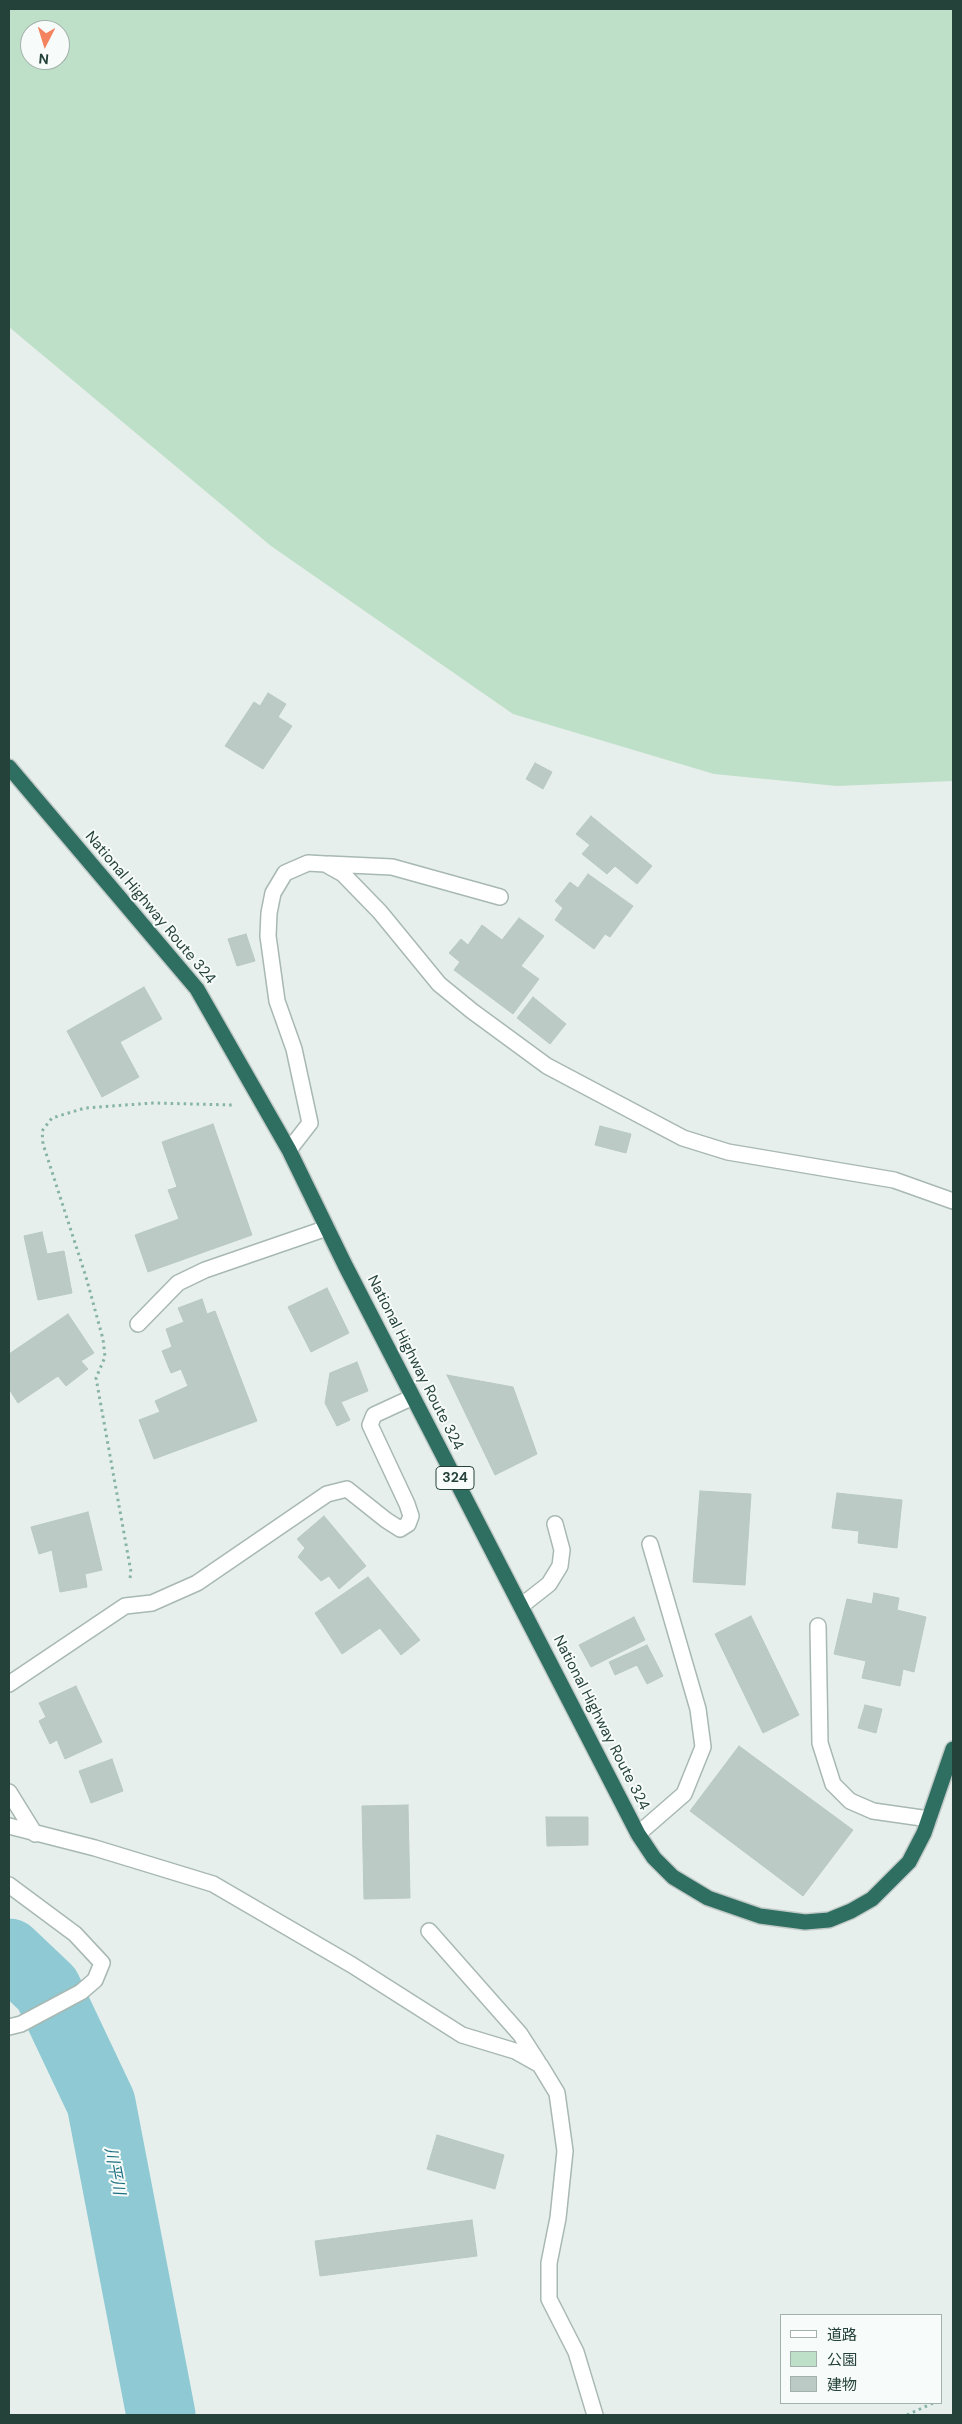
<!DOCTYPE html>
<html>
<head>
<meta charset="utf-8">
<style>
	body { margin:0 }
	#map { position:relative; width:962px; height:2424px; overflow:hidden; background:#e6efeb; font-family:"DM Sans","Noto Sans JP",sans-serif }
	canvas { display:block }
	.frame { position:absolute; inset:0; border:10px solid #24423a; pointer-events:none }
	.legend { position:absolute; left:780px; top:2314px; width:162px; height:90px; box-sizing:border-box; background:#f7fbf9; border:1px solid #a3b1ad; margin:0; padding:6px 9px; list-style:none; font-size:15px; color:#24423a }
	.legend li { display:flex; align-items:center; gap:10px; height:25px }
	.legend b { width:25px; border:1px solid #a3b1ad }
	.north { position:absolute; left:20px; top:20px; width:50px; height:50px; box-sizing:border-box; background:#f7fbf9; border:1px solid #a3b1ad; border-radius:50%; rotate:185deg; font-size:14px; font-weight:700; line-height:20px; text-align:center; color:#24423a }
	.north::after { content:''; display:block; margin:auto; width:18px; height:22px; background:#f4845f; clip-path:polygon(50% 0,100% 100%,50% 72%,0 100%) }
</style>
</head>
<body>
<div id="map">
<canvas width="962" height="2424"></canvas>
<div class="frame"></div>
<ul class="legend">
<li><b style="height:6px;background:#fff"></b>道路</li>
<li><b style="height:14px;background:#bfe0c8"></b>公園</li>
<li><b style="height:14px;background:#bbcac4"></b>建物</li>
</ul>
<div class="north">N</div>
</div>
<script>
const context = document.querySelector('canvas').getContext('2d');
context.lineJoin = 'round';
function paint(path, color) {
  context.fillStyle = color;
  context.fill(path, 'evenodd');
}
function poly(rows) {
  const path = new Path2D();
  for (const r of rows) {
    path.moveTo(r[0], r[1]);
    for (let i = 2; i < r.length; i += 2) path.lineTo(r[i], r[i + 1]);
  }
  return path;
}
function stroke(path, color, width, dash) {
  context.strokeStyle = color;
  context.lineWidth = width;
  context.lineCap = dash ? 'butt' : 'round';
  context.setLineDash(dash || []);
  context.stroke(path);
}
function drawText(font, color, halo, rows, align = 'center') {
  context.font = font + ' "DM Sans","Noto Sans JP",sans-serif';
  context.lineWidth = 4;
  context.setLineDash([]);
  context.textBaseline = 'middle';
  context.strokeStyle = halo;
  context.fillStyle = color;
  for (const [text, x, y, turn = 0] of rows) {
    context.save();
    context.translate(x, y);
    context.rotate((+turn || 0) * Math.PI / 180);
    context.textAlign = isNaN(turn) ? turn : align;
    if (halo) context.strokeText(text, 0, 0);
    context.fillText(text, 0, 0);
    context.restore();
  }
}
paint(poly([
	[9,9,953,9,953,781,837,786,714,774,513,714,271,546,9,327],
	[30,30,60,30,60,60,30,60]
]), '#bfe0c8');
stroke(poly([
	[9,1953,47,1989,101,2103,161,2415]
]), '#8ec9d4', 69);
const building = poly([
	[268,693,286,704,278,717,292,726,263,769,225,746,254,702,260,706,268,693],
	[535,763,552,772,543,789,526,779,535,763],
	[591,816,652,866,637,884,615,866,607,874,582,854,590,845,576,834,591,816],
	[588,874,633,906,610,937,605,934,594,949,555,920,563,908,555,901,570,882,578,888,588,874],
	[519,918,544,936,521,966,539,979,513,1014,454,970,460,962,449,953,461,939,468,945,482,925,502,940,519,918],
	[246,934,255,961,237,966,228,939,246,934],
	[144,987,162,1019,120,1042,139,1077,102,1097,67,1031,144,987],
	[533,997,566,1024,550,1044,517,1018,533,997],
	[213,1124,252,1235,148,1272,135,1235,179,1219,168,1190,177,1187,162,1142,213,1124],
	[600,1126,631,1134,626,1153,595,1145,600,1126],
	[42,1232,47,1254,64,1251,72,1293,38,1300,24,1236,42,1232],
	[327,1288,349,1333,311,1352,288,1307,327,1288],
	[202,1299,207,1314,215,1311,257,1421,154,1459,139,1420,160,1412,155,1401,188,1386,181,1369,171,1373,162,1351,172,1347,166,1329,184,1322,178,1308,202,1299],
	[68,1314,94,1353,81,1361,88,1369,66,1386,58,1376,18,1403,9,1389,9,1354,68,1314],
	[357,1362,368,1391,341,1402,350,1420,337,1426,325,1403,330,1373,357,1362],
	[447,1375,513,1387,537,1454,495,1475,447,1375],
	[700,1491,751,1494,745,1585,693,1582,700,1491],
	[837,1493,902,1500,897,1548,858,1543,859,1531,832,1528,837,1493],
	[88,1512,102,1570,85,1574,87,1587,60,1592,52,1550,39,1554,31,1527,88,1512],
	[324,1516,366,1566,339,1589,329,1576,321,1581,298,1557,305,1548,297,1539,324,1516],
	[368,1577,420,1640,401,1655,380,1628,342,1654,315,1613,368,1577],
	[874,1593,899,1598,897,1610,926,1617,914,1672,903,1669,900,1686,862,1678,866,1661,834,1654,847,1599,872,1604,874,1593],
	[751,1616,799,1715,763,1733,715,1634,751,1616],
	[634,1617,645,1640,591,1667,579,1645,634,1617],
	[647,1645,663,1676,647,1684,637,1665,615,1675,609,1662,647,1645],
	[76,1686,102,1742,65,1759,57,1740,50,1744,39,1721,46,1717,39,1703,76,1686],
	[865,1705,882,1709,876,1733,858,1728,865,1705],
	[739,1746,853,1830,803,1896,690,1811,739,1746],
	[112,1759,123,1791,91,1803,79,1771,112,1759],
	[408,1805,410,1898,364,1899,362,1806,408,1805],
	[546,1817,588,1817,588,1845,547,1846,546,1817],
	[437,2135,504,2155,495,2189,427,2169,437,2135],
	[472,2220,477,2256,320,2276,315,2241,472,2220]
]);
paint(building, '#bbcac4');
stroke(building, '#b8c9c2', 1);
const street = poly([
	[328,864,392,867,500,897],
	[289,1150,310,1123,294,1049,277,1001,268,936,269,913,273,893,285,873,308,863,325,864,343,874,380,912,439,984,472,1011,547,1066,683,1138,728,1152,894,1180,953,1201],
	[138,1324,178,1283,205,1270,327,1228],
	[521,1606,549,1584,560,1566,562,1550,555,1524],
	[818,1626,820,1743,833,1784,850,1801,873,1811,929,1819],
	[9,1684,125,1606,152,1603,197,1583,327,1494,347,1489,386,1520,400,1529,408,1524,411,1516,407,1504,370,1425,374,1415,413,1397],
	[9,1792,35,1834],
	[9,1826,95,1848,213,1884,352,1965,462,2035,515,2051,540,2065,557,2093,565,2151,558,2218,549,2263,549,2299,576,2352,595,2415],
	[638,1834,684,1794,703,1747,698,1709,650,1544],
	[9,1885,75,1934,102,1963,95,1980,81,1992,21,2024,9,2027],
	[429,1931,520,2034,538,2062]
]);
const highway = poly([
	[9,767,197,989,289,1150,345,1265,638,1834,654,1858,673,1877,708,1898,760,1916,805,1922,829,1920,851,1911,872,1899,909,1862,924,1833,953,1749]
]);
stroke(street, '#a8b8b2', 18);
stroke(highway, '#c2cac8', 18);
stroke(poly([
	[130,1578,131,1572,96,1378,105,1357,103,1339,86,1277,43,1144,42,1131,52,1118,85,1108,153,1103,232,1105],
	[907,2415,933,2403]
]), '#86b3a5', 3, [2.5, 4]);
stroke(street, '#fff', 15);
stroke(highway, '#2f6f62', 15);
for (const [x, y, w] of [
	[455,1478,38]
]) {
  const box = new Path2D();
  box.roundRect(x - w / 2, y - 11.5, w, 23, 4);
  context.fillStyle = '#f7fbf9';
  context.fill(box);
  stroke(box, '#24423a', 1);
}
drawText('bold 14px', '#24423a', null, [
	["324",455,1478]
]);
drawText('15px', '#24423a', '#f7fbf9', [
	["National Highway Route 324",150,908,50],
	["National Highway Route 324",415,1363,63],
	["National Highway Route 324",601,1723,63]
]);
drawText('italic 16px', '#1c6f80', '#f7fbf9', [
	["川平川",114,2171,79]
]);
</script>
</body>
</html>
